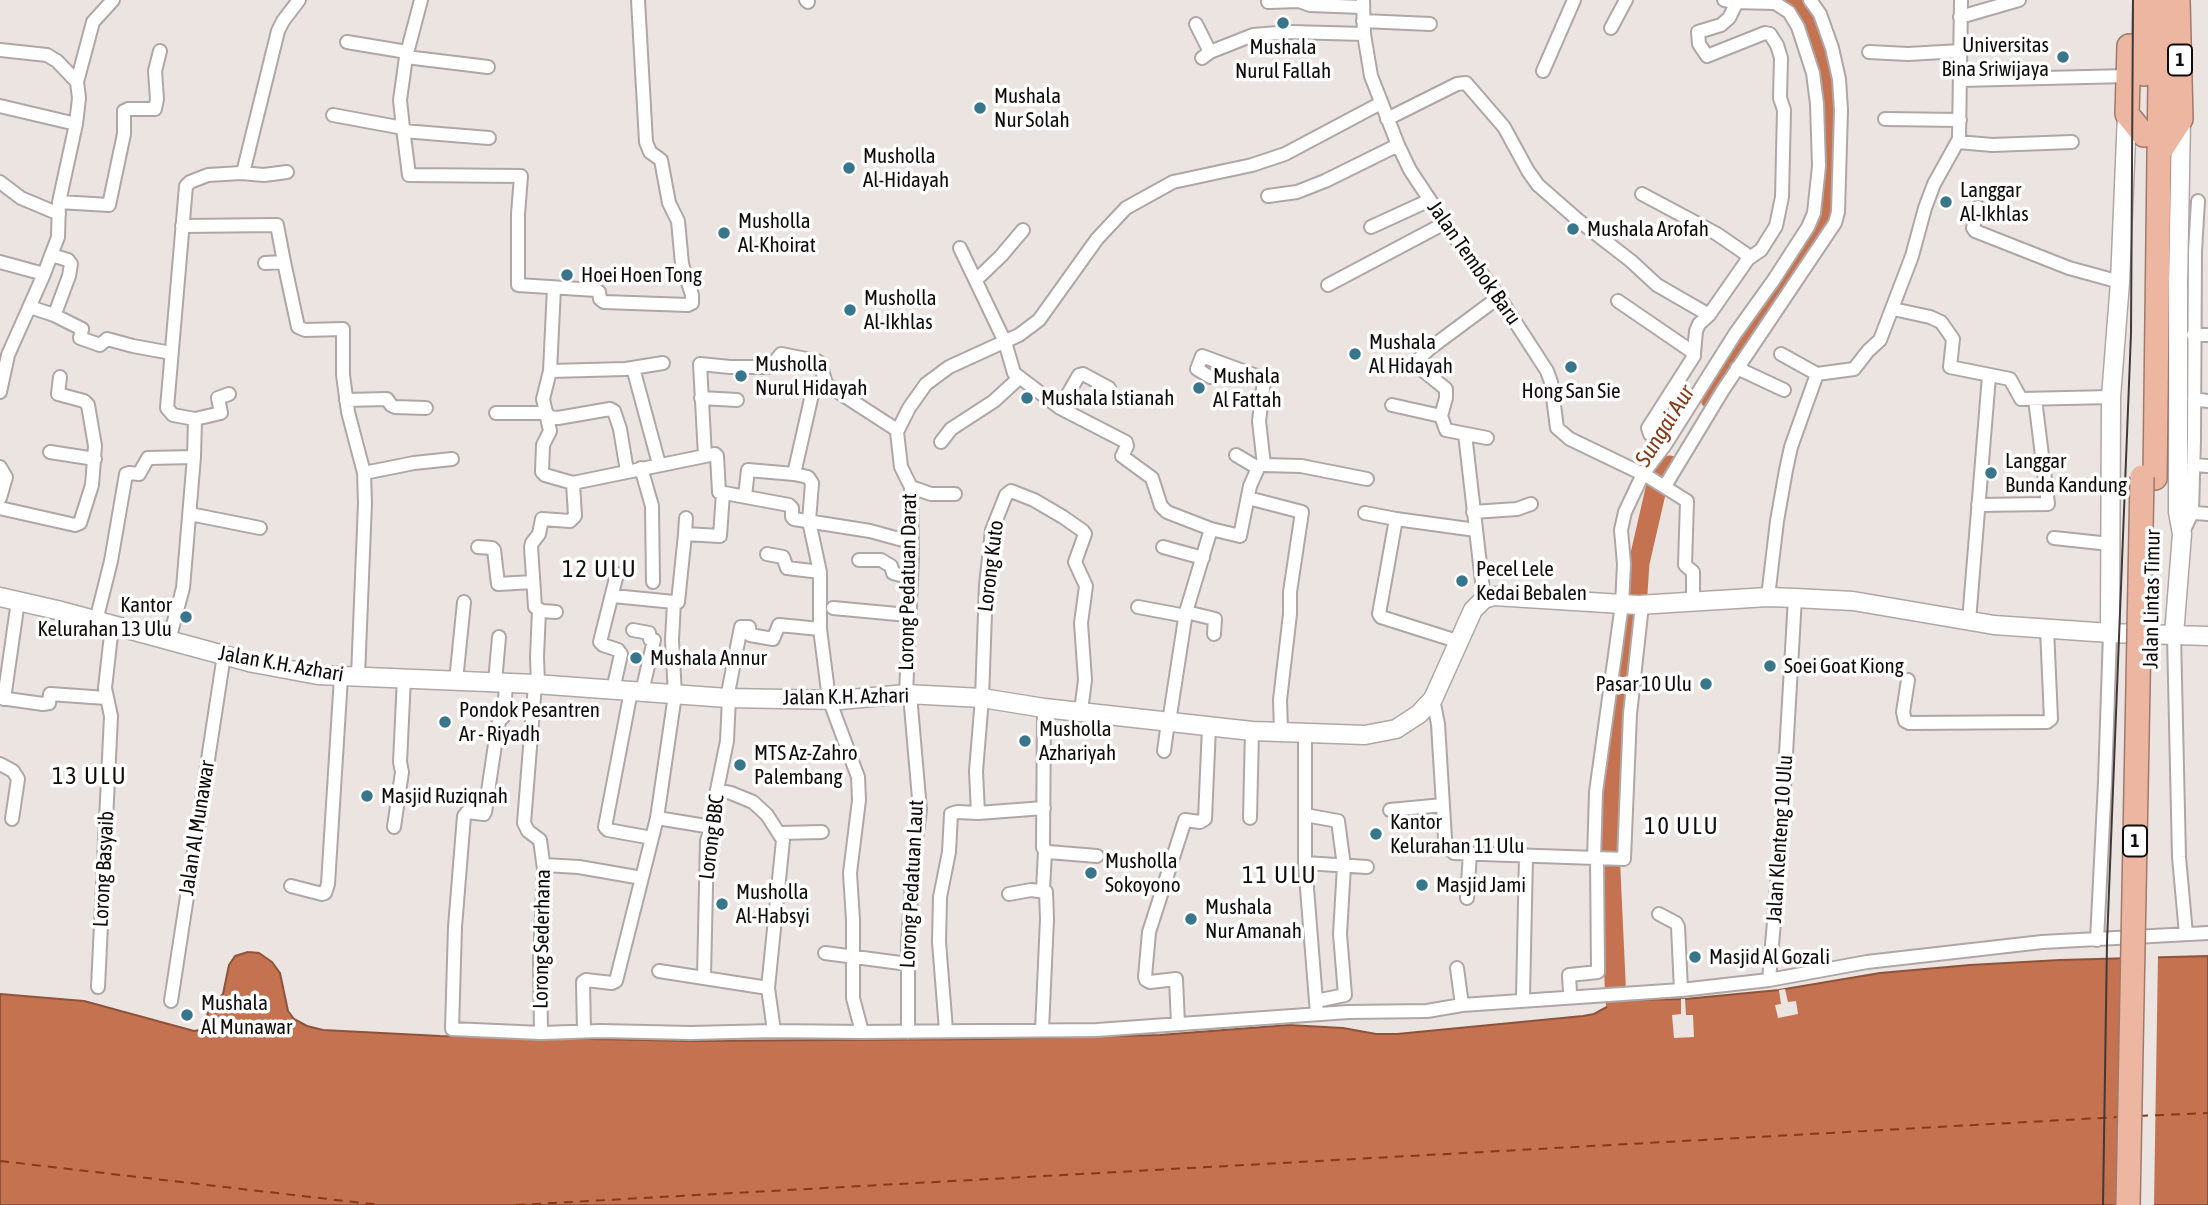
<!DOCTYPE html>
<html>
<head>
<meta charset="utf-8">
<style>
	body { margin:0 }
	canvas { display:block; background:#ece4e1 }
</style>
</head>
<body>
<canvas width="2208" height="1205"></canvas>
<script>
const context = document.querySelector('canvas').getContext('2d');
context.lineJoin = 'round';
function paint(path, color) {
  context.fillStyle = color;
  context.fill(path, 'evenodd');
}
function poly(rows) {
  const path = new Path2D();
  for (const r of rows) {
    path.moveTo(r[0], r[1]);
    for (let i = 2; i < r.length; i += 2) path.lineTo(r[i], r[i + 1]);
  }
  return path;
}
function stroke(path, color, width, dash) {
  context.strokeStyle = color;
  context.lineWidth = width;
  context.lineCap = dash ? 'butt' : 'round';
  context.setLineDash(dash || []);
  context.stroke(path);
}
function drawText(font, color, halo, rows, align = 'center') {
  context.font = font + ' "Asap Condensed",sans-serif';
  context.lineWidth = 7;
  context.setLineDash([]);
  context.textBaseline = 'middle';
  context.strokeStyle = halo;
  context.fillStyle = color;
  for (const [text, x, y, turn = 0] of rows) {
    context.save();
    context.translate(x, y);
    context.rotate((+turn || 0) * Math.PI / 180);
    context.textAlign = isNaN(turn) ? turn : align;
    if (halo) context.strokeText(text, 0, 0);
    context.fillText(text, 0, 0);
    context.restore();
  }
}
const water = poly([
	[248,952,259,953,272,962,280,973,288,1011,294,1019,307,1026,323,1030,440,1036,693,1041,987,1039,1160,1035,1288,1025,1343,1028,1376,1034,1397,1034,1583,1016,1594,1014,1616,1002,1625,1000,1685,999,1779,990,1880,973,1970,965,2060,960,2208,956,2208,1205,0,1205,0,994,84,1001,194,1031,200,1030,206,1023,208,1011,223,994,229,965,235,956,248,952]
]);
paint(water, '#c47250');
stroke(water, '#8e533b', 2);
paint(poly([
	[2158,954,2154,1205,2116,1205,2121,955],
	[1785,989,1788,1002,1796,1001,1798,1014,1778,1018,1775,1005,1781,1004,1779,990],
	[1681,999,1685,999,1686,1015,1693,1015,1694,1037,1674,1038,1672,1015,1681,1014]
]), '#ece4e1');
stroke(poly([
	[1711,399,1775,294,1815,239,1829,216,1832,188,1830,107,1827,64,1804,9,1791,0],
	[1616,1002,1608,828,1611,762,1633,652,1639,563,1656,489,1670,466]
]), '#c47250', 21);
stroke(poly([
	[2139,1116,2208,1113],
	[0,1161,380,1205],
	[516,1205,2120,1117]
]), '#873a17', 2, [9, 7]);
const street = poly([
	[806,0,808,2],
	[1363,0,1364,34,1371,76,1398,145,1410,170,1453,235,1499,297,1547,371,1551,382,1557,428,1570,439,1647,476,1687,501,1685,565,1693,572,1693,601],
	[1268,2,1299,1,1310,5,1362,7],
	[1737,2,1729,18,1721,25,1698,32,1699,44,1707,56,1765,33,1770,34,1777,45,1781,58,1780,98,1784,110,1782,197,1776,226,1761,250,1748,259],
	[1960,17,2019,0],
	[1363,21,1430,24],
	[1196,24,1210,52],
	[1611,28,1626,0],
	[347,42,407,52],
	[0,50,47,55,57,61,77,82],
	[1869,52,1908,54,1960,51],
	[406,57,488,67],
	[1202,58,1210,52,1253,35,1290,32,1364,34],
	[1543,71,1574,0],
	[1960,80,2128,76],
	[0,106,76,124,59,202],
	[333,115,403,128,409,175,521,176,518,214,518,285,596,290,599,292,600,299,604,302,688,305,692,303,692,295,682,264,678,221,669,203,661,160,650,152,646,142,638,0],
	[1387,119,1457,84,1466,83,1504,127,1528,171,1538,185,1578,220,1631,261,1657,285,1709,315],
	[1885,119,1960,120],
	[76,124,79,98,77,82,93,22,113,0],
	[403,128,400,100,406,57,421,0],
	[403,131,489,138],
	[1958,142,1992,145,2072,142],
	[243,173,278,31,283,21,299,0],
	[0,182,21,198,59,214],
	[1642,194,1717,234,1746,254,1748,259,1709,315,1699,324,1696,331,1694,353],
	[1268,196,1297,192,1325,181,1398,145],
	[1978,207,1973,228,1975,231,2069,268,2120,282],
	[182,226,277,225,284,262,265,263],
	[1371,227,1430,200],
	[960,248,1005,342,1014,373,1060,408],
	[0,262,44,274,8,355,0,392],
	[284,262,298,327,305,330,343,329,343,375,348,412,364,473,365,503,358,676],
	[44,274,58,237,59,202,109,205,124,134,124,111,128,109,155,109,157,99,155,71,160,51],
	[976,280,1001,256,1023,230],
	[1328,285,1445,223],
	[554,288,550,371,543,399,550,431,543,445,542,472,545,475,573,483,575,516,570,521,542,519,539,534,532,543,531,547,535,607,542,611,556,612],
	[1618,301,1694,353,1694,356,1648,428,1650,434,1665,445],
	[30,307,54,315,56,311,69,276,71,264,68,260,51,255],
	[1893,309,1930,317,1941,322,1953,339,1950,367,2010,379,2021,399,2111,397],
	[54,315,82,329,80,338,100,345,107,339,133,346,171,353],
	[2193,335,2208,335],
	[1781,354,1817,374],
	[633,368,659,464],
	[1737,368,1784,390],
	[550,371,626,369,663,363],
	[1210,377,1197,369,1202,356,1262,378,1264,381,1259,421,1264,465,1301,466,1367,479],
	[1109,388,1083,374,1079,375,1060,408,1126,442,1127,446,1122,456,1152,478,1161,506,1167,512,1211,529,1240,536,1250,486,1258,468,1236,455],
	[701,398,737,400],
	[2194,399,2208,401],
	[346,400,387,399,391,405,395,407,426,408],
	[1392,405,1441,416],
	[496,413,547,413],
	[548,417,558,418,610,409,614,411,620,429,627,471],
	[195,419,221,413,218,398,229,394],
	[1465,434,1484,599],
	[1487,438,1446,430,1441,416,1446,398,1446,389,1420,368,1418,363,1419,359,1429,349,1499,297],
	[941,442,951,429,994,401,1019,378],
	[50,452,95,459],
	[705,456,715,454,717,456,719,492,789,505,792,508,792,517,794,519,870,531,910,542],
	[2193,465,2208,466],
	[0,467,6,477,0,498],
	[641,468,652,506,653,582],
	[364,473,414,463,452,459],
	[794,474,808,477,812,483,809,521,820,572,820,629],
	[573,483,705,456,700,364,730,367,767,367,771,366,781,354,817,361,820,363,826,384,897,430],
	[1665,486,1723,390,1835,223,1838,212,1841,110,1839,79,1832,48,1820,14,1810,0],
	[911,487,931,494,955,494],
	[745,496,748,470,794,474,813,390,816,385,824,387,826,384],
	[1248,498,1302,512,1290,592,1290,614,1280,700,1281,730],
	[1978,505,2048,504,2035,399],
	[0,508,75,525,80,523,92,485,95,446,88,405,84,401,58,394,60,377],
	[1473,512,1517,509,1531,504],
	[2184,512,2208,514],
	[1365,513,1396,519,1379,614,1381,617,1460,642],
	[190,514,260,528],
	[1396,519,1476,530],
	[685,534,686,518],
	[2182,534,2192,513,2194,439,2195,251,2198,201],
	[2054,538,2110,544],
	[478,547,492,548,494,550,498,584,533,582],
	[1163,547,1203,558],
	[767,554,783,557,787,568,820,572],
	[859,560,881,560,891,566,893,573,911,578],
	[613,596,674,602],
	[1768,597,1777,521,1786,470,1791,447,1817,374,1854,369,1868,351,1880,340,1912,256,1925,208,1934,184,1959,139,1961,0],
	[1795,598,1781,840,1769,980,1867,962,2042,942,2208,933],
	[1138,607,1186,616],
	[833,608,908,615],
	[1186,612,1215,619,1214,634],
	[96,621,111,561,126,474,129,473,139,474,148,458,194,457],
	[1969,621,1989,376],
	[633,630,649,633,650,639,654,640,642,692],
	[2174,635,2179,857,2186,934],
	[169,640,183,588,194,457,195,419,173,415,167,408,186,186,190,182,208,175,241,173,264,175,287,172],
	[1908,680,1903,712,1905,721,1909,723,2047,722,2051,719,2047,629],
	[456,681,464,602],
	[495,682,499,637],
	[506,683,504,716,499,721,497,731,485,812,484,814,467,812,464,816,455,927,452,1029,541,1033,601,1031,691,1033,774,1031],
	[535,684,524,823,528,831,540,840,544,869,540,959,541,1033],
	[538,685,537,657,539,610],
	[613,690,621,654,618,650,603,645,600,642,617,574],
	[631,691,605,827,608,830,652,838],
	[906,694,912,560,911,487,901,467,897,432,909,408,926,384,949,367,1019,335,1039,320,1097,239,1126,208,1173,182,1252,165,1285,154,1381,103],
	[0,698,43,704,49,703,50,694,106,698],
	[727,698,741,627,749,627,750,635,773,639,779,625,820,629,829,699,858,777,859,800,850,873,853,920,853,998,862,1032],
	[4,699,18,601],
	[1433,699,1438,724,1445,839,1449,848,1454,853,1624,859,1630,714,1642,605],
	[1044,708,1043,848,1048,852,1097,856],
	[1169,722,1186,612,1211,529],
	[1305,733,1305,863,1317,1014],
	[1164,751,1168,722],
	[0,764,13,771,18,779,12,819],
	[1390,810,1443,805],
	[978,813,1044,808],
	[1305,815,1338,821,1344,866,1340,934,1345,995,1316,1001],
	[657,818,712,827],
	[1250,818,1252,731],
	[394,827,402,772,400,762,404,678],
	[780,833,822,832],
	[1594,859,1596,792,1622,604,1624,564,1621,530,1625,512,1643,474,1665,445,1735,334,1773,281,1808,227,1814,213,1819,166,1817,104,1813,73,1798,27,1789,12,1775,3,1732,2,1724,0],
	[1305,863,1367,867],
	[544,865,579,867,642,878],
	[291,886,322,894,325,893,328,884,341,677],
	[1043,890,1045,851],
	[1009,894,1031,890,1046,892,1047,919,1042,1030],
	[1467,898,1470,853],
	[1659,914,1676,923,1678,927,1681,990],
	[2097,940,2105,782,2110,633],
	[825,953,908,964],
	[1457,968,1462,1005],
	[659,971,768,988,783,840,767,815,753,802,731,793,717,790],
	[704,977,707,841,714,817,717,790,727,741,729,698],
	[98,987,111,716,105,688,112,626],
	[768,988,774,1031,862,1032,1097,1030,1348,1012,1427,1011,1462,1005,1681,990,1769,980],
	[1570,992,1569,975,1598,972,1597,859],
	[1523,997,1526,856],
	[171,1001,224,655],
	[1178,1024,1176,979,1150,982,1146,980,1145,977,1149,932,1185,820,1200,822,1205,819,1209,727],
	[946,1030,939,942,940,897,949,852,951,814,957,812,978,813,976,771,982,698,986,585,992,530,1006,495,1011,491,1034,500,1063,517,1083,531,1085,534,1075,562,1086,586,1081,623,1085,680,1081,711],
	[584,1031,583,982,586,980,612,983,616,981,657,818,675,695,672,640,674,602,678,602,685,534,720,536,723,493],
	[908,1032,908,942,914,854,920,810,910,695]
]);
const secondary = poly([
	[0,597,57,610,253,663,318,675,535,684,727,698,840,700,906,694,982,698,1044,708,1252,731,1365,735,1396,729,1419,714,1433,699,1473,610,1484,599,1494,596,1638,605,1768,597,1795,598,1853,601,1994,625,2110,633,2208,636],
	[2110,633,2111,397,2120,282,2127,114],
	[2174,635,2182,534,2178,512,2178,283,2181,119]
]);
const highway = poly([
	[2129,46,2127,114,2144,135],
	[2144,74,2145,0],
	[2159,153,2181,119,2178,0],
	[2155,478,2161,0]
]);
stroke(street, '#afa7a5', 16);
stroke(secondary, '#afa7a5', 21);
stroke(highway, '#9f7a6c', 26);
stroke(street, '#fff', 12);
stroke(secondary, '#fff', 18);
stroke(highway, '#edb6a0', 23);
stroke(poly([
	[2103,1205,2107,942,2131,333,2133,0]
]), '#3f3a39', 2);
const highwayBridge = poly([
	[2128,1205,2142,477]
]);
stroke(highwayBridge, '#9f7a6c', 26, []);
stroke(highwayBridge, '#edb6a0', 23);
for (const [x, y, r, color] of [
	[1283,23,7,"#37768b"],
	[2063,57,7,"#37768b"],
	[980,108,7,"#37768b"],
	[849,168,7,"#37768b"],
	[1946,202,7,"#37768b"],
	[1573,229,7,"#37768b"],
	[724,233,7,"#37768b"],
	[567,275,7,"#37768b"],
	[850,310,7,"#37768b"],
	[1355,354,7,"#37768b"],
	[1571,367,7,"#37768b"],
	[741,376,7,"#37768b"],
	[1199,388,7,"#37768b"],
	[1027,398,7,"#37768b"],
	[1991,473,7,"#37768b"],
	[1462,581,7,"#37768b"],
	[186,617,7,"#37768b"],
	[636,658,7,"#37768b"],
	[1770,666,7,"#37768b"],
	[1706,684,7,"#37768b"],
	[445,722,7,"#37768b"],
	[1025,741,7,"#37768b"],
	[740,765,7,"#37768b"],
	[367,796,7,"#37768b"],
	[1376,834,7,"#37768b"],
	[1091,873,7,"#37768b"],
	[1422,885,7,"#37768b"],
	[722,904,7,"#37768b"],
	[1191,919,7,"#37768b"],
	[1695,957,7,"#37768b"],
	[187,1015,7,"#37768b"]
]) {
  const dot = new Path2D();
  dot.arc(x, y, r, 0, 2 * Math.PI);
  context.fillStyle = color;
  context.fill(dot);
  stroke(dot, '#fff', 2.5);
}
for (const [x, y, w] of [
	[2180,60,24],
	[2135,841,24]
]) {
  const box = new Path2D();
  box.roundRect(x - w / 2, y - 15.5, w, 31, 5);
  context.fillStyle = '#fff';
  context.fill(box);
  stroke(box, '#0f0c0b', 2);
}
drawText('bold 19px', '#0f0c0b', null, [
	["1",2180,60],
	["1",2135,841]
]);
drawText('21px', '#0f0c0b', '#fff', [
	["Universitas",2049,45,"right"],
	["Bina Sriwijaya",2049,69,"right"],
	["Mushala",1283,47,"center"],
	["Nurul Fallah",1283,71,"center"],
	["Mushala",994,96],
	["Nur Solah",994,120],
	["Musholla",863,156],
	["Al-Hidayah",863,180],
	["Langgar",1960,190],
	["Al-Ikhlas",1960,214],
	["Musholla",738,221],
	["Al-Khoirat",738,245],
	["Mushala Arofah",1587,229],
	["Hoei Hoen Tong",581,275],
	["Musholla",864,298],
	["Al-Ikhlas",864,322],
	["Mushala",1369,342],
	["Al Hidayah",1369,366],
	["Musholla",755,364],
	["Nurul Hidayah",755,388],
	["Mushala",1213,376],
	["Al Fattah",1213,400],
	["Hong San Sie",1571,391,"center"],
	["Mushala Istianah",1041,398],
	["Langgar",2005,461],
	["Bunda Kandung",2005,485],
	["Pecel Lele",1476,569],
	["Kedai Bebalen",1476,593],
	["Kantor",172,605,"right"],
	["Kelurahan 13 Ulu",172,629,"right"],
	["Mushala Annur",650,658],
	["Soei Goat Kiong",1784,666],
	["Pasar 10 Ulu",1692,684,"right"],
	["Pondok Pesantren",459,710],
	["Ar - Riyadh",459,734],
	["Musholla",1039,729],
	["Azhariyah",1039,753],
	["MTS Az-Zahro",754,753],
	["Palembang",754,777],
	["Masjid Ruziqnah",381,796],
	["Kantor",1390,822],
	["Kelurahan 11 Ulu",1390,846],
	["Musholla",1105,861],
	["Sokoyono",1105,885],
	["Masjid Jami",1436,885],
	["Musholla",736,892],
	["Al-Habsyi",736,916],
	["Mushala",1205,907],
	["Nur Amanah",1205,931],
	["Masjid Al Gozali",1709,957],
	["Mushala",201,1003],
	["Al Munawar",201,1027]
], 'left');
drawText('21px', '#0f0c0b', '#fff', [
	["Jalan Tembok Baru",1474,263,55],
	["Lorong Kuto",991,566,-83],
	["Lorong Pedatuan Darat",908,582,-89],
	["Jalan Lintas Timur",2152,599,-89],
	["Jalan K.H. Azhari",281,664,10],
	["Jalan K.H. Azhari",846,697,-1],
	["Jalan Al Munawar",197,828,-81],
	["Lorong BBC",712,837,-83],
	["Jalan Klenteng 10 Ulu",1780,839,-86],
	["Lorong Basyaib",104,869,-87],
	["Lorong Pedatuan Laut",912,884,-87],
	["Lorong Sederhana",542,939,-89]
]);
drawText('italic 23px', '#873a17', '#fff', [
	["Sungai Aur",1665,426,-58]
]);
context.letterSpacing = '2px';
drawText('24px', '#0f0c0b', '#fff', [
	["12 ULU",600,569],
	["13 ULU",90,776],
	["10 ULU",1682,826],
	["11 ULU",1280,875]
]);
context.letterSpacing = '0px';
</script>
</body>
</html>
